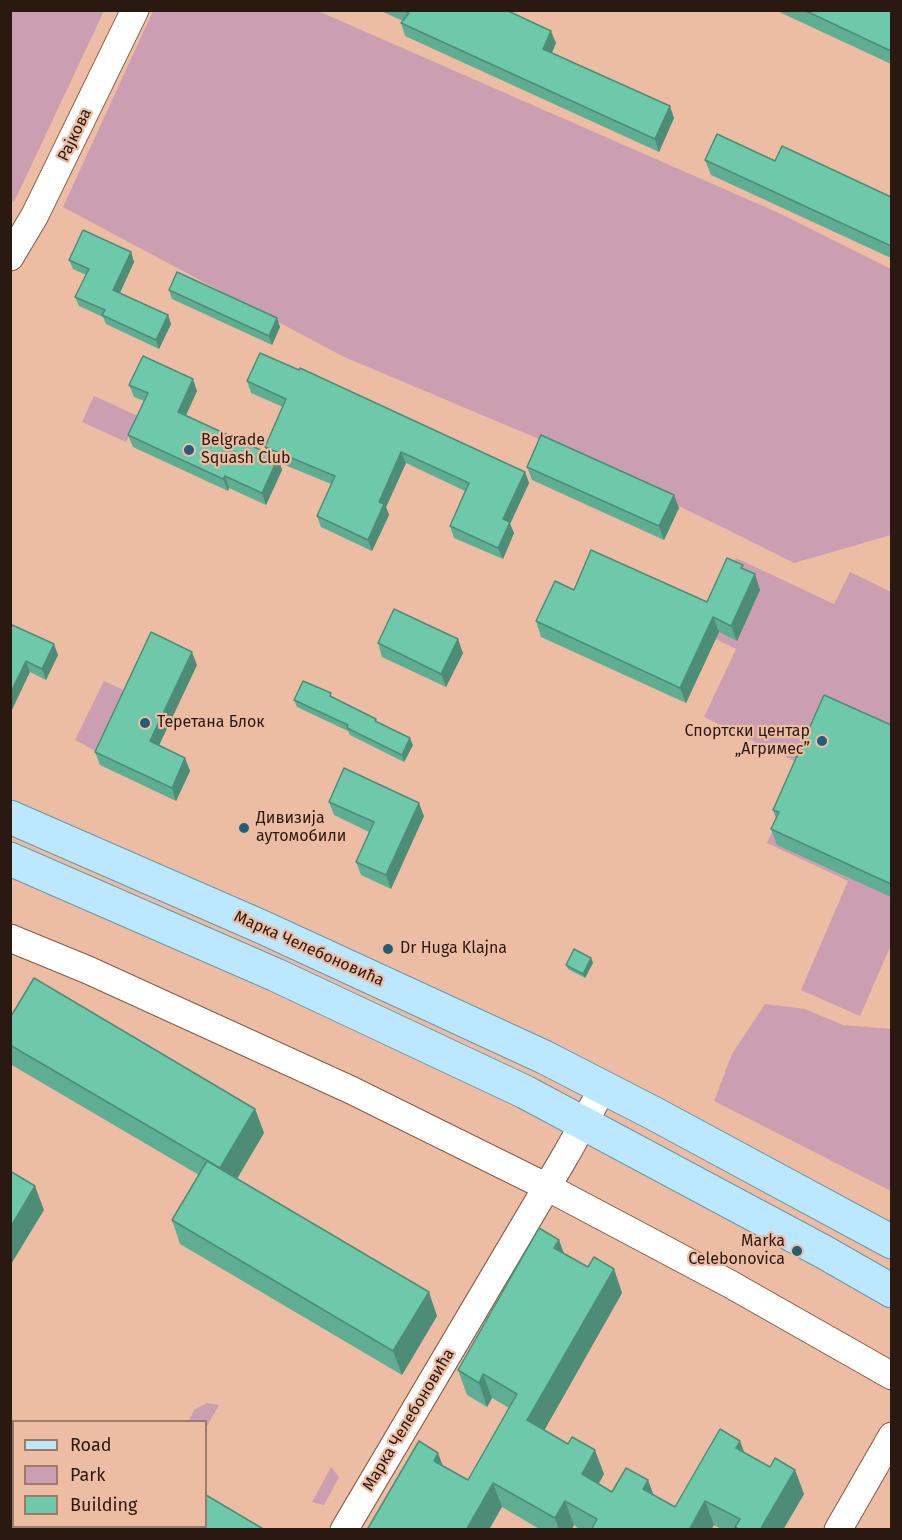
<!DOCTYPE html>
<html>
<head>
<meta charset="utf-8">
<style>
	body { margin:0 }
	#map { position:relative; width:902px; height:1540px; overflow:hidden; background:#ecbda3; font-family:"Fira Sans",sans-serif }
	canvas { display:block }
	.frame { position:absolute; inset:0; border:12px solid #2a1910; pointer-events:none }
	.legend { position:absolute; left:12px; top:1420px; width:195px; height:108px; box-sizing:border-box; background:#ecbda3; border:2px solid #9e7b68; margin:0; padding:8px 10px; list-style:none; font-size:18px; color:#2a1910 }
	.legend li { display:flex; align-items:center; gap:12px; height:30px }
	.legend b { width:30px; border:2px solid #9e7b68 }
</style>
</head>
<body>
<div id="map">
<canvas width="902" height="1540"></canvas>
<div class="frame"></div>
<ul class="legend">
<li><b style="height:8px;background:#bbe8fe"></b>Road</li>
<li><b style="height:16px;background:#cb9eb2"></b>Park</li>
<li><b style="height:16px;background:#6ec9aa"></b>Building</li>
</ul>
</div>
<script>
const context = document.querySelector('canvas').getContext('2d');
context.lineJoin = 'round';
function paint(path, color) {
  context.fillStyle = color;
  context.fill(path, 'evenodd');
}
function poly(rows) {
  const path = new Path2D();
  for (const r of rows) {
    path.moveTo(r[0], r[1]);
    for (let i = 2; i < r.length; i += 2) path.lineTo(r[i], r[i + 1]);
  }
  return path;
}
function stroke(path, color, width, dash) {
  context.strokeStyle = color;
  context.lineWidth = width;
  context.lineCap = dash ? 'butt' : 'round';
  context.setLineDash(dash || []);
  context.stroke(path);
}
function drawText(font, color, halo, rows, align = 'center') {
  context.font = font + ' "Fira Sans",sans-serif';
  context.lineWidth = 4.5;
  context.setLineDash([]);
  context.textBaseline = 'middle';
  context.strokeStyle = halo;
  context.fillStyle = color;
  for (const [text, x, y, turn = 0] of rows) {
    context.save();
    context.translate(x, y);
    context.rotate((+turn || 0) * Math.PI / 180);
    context.textAlign = isNaN(turn) ? turn : align;
    if (halo) context.strokeText(text, 0, 0);
    context.fillText(text, 0, 0);
    context.restore();
  }
}
paint(poly([
	[11,10,104,11,15,200,11,204],
	[153,11,318,11,779,213,891,269,891,535,794,563,724,528,546,442,342,356,63,207],
	[94,396,138,416,126,442,82,422],
	[736,558,834,604,850,572,891,592,891,945,860,1016,801,990,848,881,767,843,802,765,704,717,736,649,700,631],
	[104,681,128,692,99,753,75,740],
	[765,1004,805,1009,843,1025,891,1029,891,1191,714,1101,732,1054],
	[207,1403,219,1405,206,1428,206,1422,189,1421,194,1410],
	[331,1467,339,1477,324,1505,312,1502]
]), '#cb9eb2');
const minor = poly([
	[10,257,35,215,135,10],
	[10,938,88,970,351,1090,547,1187,730,1284,892,1376],
	[10,1486,13,1487,10,1491],
	[344,1530,567,1153,603,1088],
	[838,1530,892,1436]
]);
const primary = poly([
	[10,817,262,927,544,1057,653,1113,892,1242],
	[10,859,276,975,525,1092,824,1252,892,1291]
]);
stroke(minor, '#845b44', 29);
stroke(primary, '#6b96aa', 35);
stroke(minor, '#fff', 27);
stroke(primary, '#bbe8fe', 33);
paint(poly([
	[379,10,506,10,556,43,552,53,674,118,659,152,405,36,401,23,403,21],
	[775,10,891,10,891,64],
	[705,160,775,161,891,197,891,258,711,175],
	[131,252,134,262,120,293,168,315,171,324,159,349,106,324,103,317,79,306,75,297,86,275,73,269,69,260],
	[169,290,277,318,280,327,272,345,172,299],
	[247,381,525,472,529,483,510,524,514,533,503,559,454,538,450,526,465,491,406,463,386,507,389,515,372,551,321,527,317,516,331,484,280,463,282,470,266,505,229,488,228,491,133,447,128,435,144,401,134,397,129,385,197,391,186,415,267,453,265,447,283,407,251,393],
	[527,467,679,508,664,540,532,480],
	[744,570,760,590,737,641,719,632,686,703,541,637,536,621,574,590,707,602],
	[10,624,58,655,46,680,30,672],
	[378,643,463,653,446,687,382,657],
	[197,665,159,745,185,758,190,771,176,801,100,765,95,752],
	[332,697,376,719,377,722,413,745,404,762,350,735,348,731,297,707,294,700],
	[891,725,891,897,777,845,771,829,776,818,773,810],
	[329,802,424,816,391,889,361,875,356,862,369,832,334,815],
	[591,958,593,963,585,978,568,969,566,965],
	[10,1018,255,1109,264,1133,237,1179,437,1316,402,1375,180,1244,172,1220,199,1175,10,1064],
	[564,1253,588,1267,614,1269,622,1293,544,1430,604,1474,599,1484,612,1492,648,1480,653,1495,675,1507,745,1453,770,1467,795,1470,804,1494,783,1530,723,1530,714,1525,711,1530,581,1530,574,1525,571,1530,541,1530,502,1507,443,1466,468,1480,509,1408,492,1398,487,1407,467,1395,458,1370],
	[87,1527,138,1527,143,1530,88,1530]
]), '#5fad92');
paint(poly([
	[551,31,556,43,548,61,543,49],
	[670,106,674,118,659,152,655,139],
	[131,252,134,262,117,299,113,290],
	[168,315,171,324,159,349,156,340],
	[277,318,280,327,272,345,269,336],
	[193,379,197,391,182,424,178,412],
	[401,452,406,463,386,507,389,515,372,551,368,540,379,502],
	[278,458,282,470,266,505,262,493],
	[525,472,529,483,510,524,514,533,503,559,498,548,503,519],
	[225,476,229,488,228,491,223,479],
	[674,495,679,508,664,540,659,526],
	[755,574,760,590,737,641,731,626],
	[713,617,719,632,686,703,680,688],
	[458,639,463,653,446,687,441,674],
	[54,644,58,655,46,680,42,669],
	[192,652,197,665,155,754,150,741],
	[26,661,30,672,10,714,10,694],
	[410,738,413,745,404,762,402,755],
	[185,758,190,771,176,801,172,788],
	[419,803,424,816,391,889,386,875],
	[591,958,593,963,585,978,583,974],
	[255,1109,264,1133,229,1192,220,1168],
	[35,1186,44,1210,10,1266,10,1228],
	[559,1240,568,1264,554,1248],
	[614,1269,622,1293,536,1445,527,1420],
	[429,1292,437,1316,402,1375,393,1351],
	[483,1374,492,1398,487,1407,479,1383],
	[740,1441,749,1465,736,1448],
	[595,1450,604,1474,590,1498,582,1474],
	[438,1453,447,1477,434,1461],
	[795,1470,804,1494,783,1530,760,1530],
	[648,1480,657,1504,643,1489],
	[493,1483,502,1507,489,1530,466,1530],
	[565,1501,574,1525,571,1530,559,1530,555,1518],
	[705,1501,714,1525,711,1530,689,1530]
]), '#4d8d77');
const building = poly([
	[403,10,506,10,551,31,543,49,670,106,655,139,401,23,409,13,403,10],
	[804,10,891,10,891,51,804,10],
	[717,134,775,161,782,146,891,197,891,246,705,160,717,134],
	[83,230,131,252,113,290,168,315,156,340,102,315,105,310,75,297,89,269,69,260,83,230],
	[177,272,277,318,269,336,169,290,177,272],
	[260,353,299,370,300,368,525,472,503,519,510,522,498,548,450,526,469,483,401,452,379,502,384,504,368,540,317,516,335,476,265,447,286,399,247,381,260,353],
	[143,356,193,379,178,412,278,458,262,493,225,476,223,479,128,435,148,393,129,385,143,356],
	[541,435,674,495,659,526,527,467,541,435],
	[591,550,707,602,727,558,743,565,741,568,755,574,731,626,713,617,680,688,536,621,555,581,574,590,591,550],
	[394,609,458,639,441,674,378,643,394,609],
	[10,624,54,644,42,669,26,661,10,694,10,624],
	[151,632,192,652,150,741,185,758,172,788,95,752,151,632],
	[303,681,331,693,330,696,376,719,375,721,410,738,402,755,347,728,348,725,294,700,303,681],
	[824,695,891,725,891,884,771,829,779,812,773,810,824,695],
	[344,768,419,803,386,875,356,862,374,822,329,802,344,768],
	[574,949,591,958,583,974,566,965,574,949],
	[34,978,255,1109,220,1168,10,1045,10,1018,34,978],
	[207,1161,429,1292,393,1351,172,1220,207,1161],
	[10,1171,35,1186,10,1228,10,1171],
	[539,1228,559,1240,554,1248,588,1267,594,1257,614,1269,527,1420,568,1444,572,1437,595,1450,582,1474,612,1492,626,1468,648,1480,643,1489,675,1507,720,1429,740,1441,736,1448,770,1467,775,1458,795,1470,760,1530,740,1530,735,1527,740,1519,705,1501,689,1530,591,1530,597,1519,565,1501,555,1518,493,1483,466,1530,367,1530,419,1441,438,1453,434,1461,468,1480,517,1394,483,1374,479,1383,458,1370,539,1228],
	[206,1495,265,1530,189,1530,190,1527,206,1527,206,1495],
	[10,1524,14,1525,14,1527,15,1527,21,1530,10,1530,10,1524],
	[91,1527,138,1527,143,1530,94,1530,94,1529,91,1527]
]);
paint(building, '#6ec9aa');
stroke(building, '#4d8d77', 1.5);
for (const [x, y, r, color] of [
	[189,450,6,"#235e76"],
	[145,723,6,"#235e76"],
	[822,741,6,"#235e76"],
	[244,828,6,"#235e76"],
	[388,949,6,"#235e76"],
	[797,1251,6,"#235e76"]
]) {
  const dot = new Path2D();
  dot.arc(x, y, r, 0, 2 * Math.PI);
  context.fillStyle = color;
  context.fill(dot);
  stroke(dot, '#ecbda3', 2);
}
drawText('16px', '#2a1910', '#ecbda3', [
	["Рајкова",75,135,-64],
	["Марка Челебоновића",309,949,24],
	["Марка Челебоновића",409,1420,-59]
]);
drawText('16px', '#2a1910', '#ecbda3', [
	["Belgrade",201,441],
	["Squash Club",201,459],
	["Теретана Блок",157,723],
	["Спортски центар",810,732,"right"],
	["„Агримес”",810,750,"right"],
	["Дивизија",256,819],
	["аутомобили",256,837],
	["Dr Huga Klajna",400,949],
	["Marka",785,1242,"right"],
	["Celebonovica",785,1260,"right"]
], 'left');
</script>
</body>
</html>
